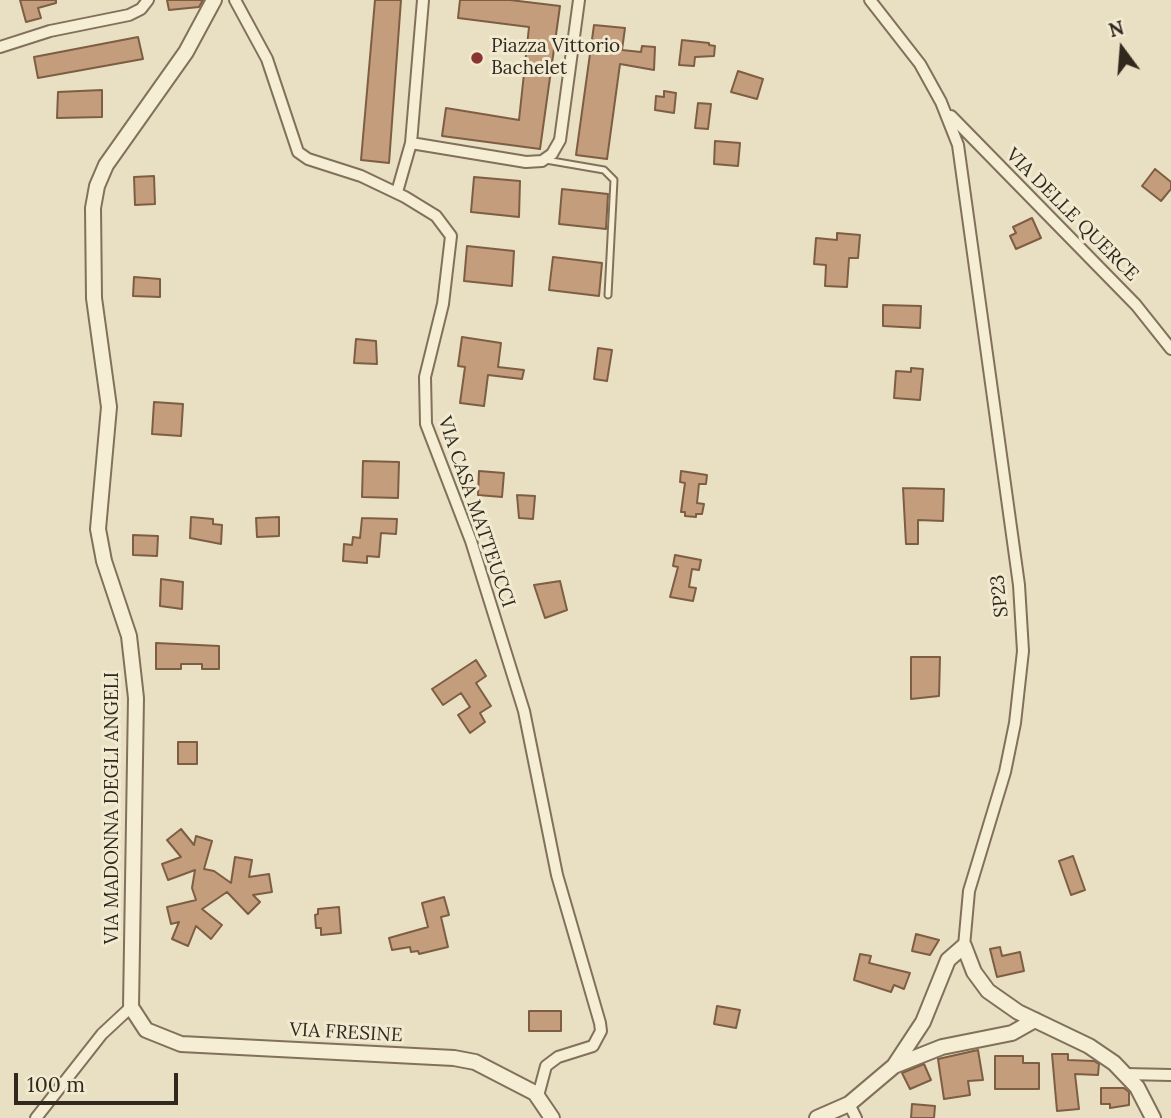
<!DOCTYPE html>
<html>
<head>
<meta charset="utf-8">
<style>
	body { margin:0 }
	#map { position:relative; width:1171px; height:1118px; overflow:hidden; background:#e9dfc2; font-family:Lora,serif }
	canvas { display:block }
	.north { position:absolute; left:1087px; top:14px; width:70px; height:70px; -webkit-text-stroke:5px #f1ead1; paint-order:stroke; rotate:344deg; font-size:19px; font-weight:700; line-height:28px; text-align:center; color:#32291e }
	.north::after { content:''; display:block; margin:auto; width:24px; height:32px; background:#32291e; clip-path:polygon(50% 0,100% 100%,50% 72%,0 100%) }
	.scale { position:absolute; left:14px; top:1073px; width:164px; height:32px; box-sizing:border-box; border:4px solid #32291e; border-top:0; padding-left:9px; font-size:21px; line-height:24px; white-space:nowrap; color:#32291e; -webkit-text-stroke:5px #f1ead1; paint-order:stroke }
</style>
</head>
<body>
<div id="map">
<canvas width="1171" height="1118"></canvas>
<div class="north">N</div>
<div class="scale">100 m</div>
</div>
<script>
const context = document.querySelector('canvas').getContext('2d');
context.lineJoin = 'round';
function paint(path, color) {
  context.fillStyle = color;
  context.fill(path, 'evenodd');
}
function poly(rows) {
  const path = new Path2D();
  for (const r of rows) {
    path.moveTo(r[0], r[1]);
    for (let i = 2; i < r.length; i += 2) path.lineTo(r[i], r[i + 1]);
  }
  return path;
}
function stroke(path, color, width, dash) {
  context.strokeStyle = color;
  context.lineWidth = width;
  context.lineCap = dash ? 'butt' : 'round';
  context.setLineDash(dash || []);
  context.stroke(path);
}
function drawText(font, color, halo, rows, align = 'center') {
  context.font = font + ' Lora,serif';
  context.lineWidth = 6;
  context.setLineDash([]);
  context.textBaseline = 'middle';
  context.strokeStyle = halo;
  context.fillStyle = color;
  for (const [text, x, y, turn = 0] of rows) {
    context.save();
    context.translate(x, y);
    context.rotate((+turn || 0) * Math.PI / 180);
    context.textAlign = isNaN(turn) ? turn : align;
    if (halo) context.strokeText(text, 0, 0);
    context.fillText(text, 0, 0);
    context.restore();
  }
}
const building = poly([
	[20,0,56,0,56,3,38,8,41,18,26,22,20,0],
	[167,0,203,0,199,7,169,10,167,0],
	[375,0,401,0,389,163,361,160,375,0],
	[460,0,510,0,560,6,540,149,442,136,446,108,519,120,529,27,458,18,460,0],
	[594,25,625,28,622,50,641,52,642,46,655,47,654,70,620,64,607,159,576,155,594,25],
	[138,37,143,59,38,78,34,57,138,37],
	[682,40,709,43,709,45,715,46,714,56,695,57,694,66,679,65,682,40],
	[738,71,763,79,757,99,731,92,738,71],
	[102,90,102,117,57,118,58,92,102,90],
	[664,91,676,93,674,113,655,110,656,96,664,97,664,91],
	[698,103,711,104,708,129,695,128,698,103],
	[715,141,740,143,738,166,714,164,715,141],
	[1155,169,1171,182,1171,189,1161,201,1142,186,1155,169],
	[154,176,155,204,135,205,134,177,154,176],
	[474,177,520,181,519,217,471,212,474,177],
	[562,189,608,194,606,229,559,224,562,189],
	[1032,218,1041,238,1016,249,1010,236,1016,233,1013,227,1032,218],
	[837,233,860,235,858,258,849,258,847,287,825,286,826,265,814,264,816,238,837,240,837,233],
	[467,246,514,251,512,286,464,281,467,246],
	[553,257,602,263,599,296,549,290,553,257],
	[134,277,160,279,160,297,133,296,134,277],
	[883,305,921,306,920,328,883,326,883,305],
	[462,337,501,343,498,367,524,370,522,379,488,375,484,406,460,403,465,367,458,366,462,337],
	[356,339,376,341,377,364,354,363,356,339],
	[598,348,612,350,607,381,594,379,598,348],
	[911,368,923,369,920,400,894,398,896,371,911,372,911,368],
	[154,402,183,404,181,436,152,434,154,402],
	[363,461,399,462,398,498,362,497,363,461],
	[479,471,504,473,502,497,478,495,479,471],
	[681,471,707,475,706,484,699,484,697,503,704,504,702,514,696,514,696,517,685,516,685,512,681,512,685,483,680,482,681,471],
	[903,488,944,489,943,521,918,520,918,544,906,544,903,488],
	[517,495,535,496,533,519,519,518,517,495],
	[191,517,213,519,213,524,222,525,221,544,190,538,191,517],
	[279,517,279,536,257,537,256,518,279,517],
	[362,518,397,519,396,534,381,533,379,557,367,556,367,563,343,561,344,544,352,545,353,537,360,538,362,518],
	[133,535,158,536,157,556,133,555,133,535],
	[675,555,701,560,699,570,692,569,689,587,696,588,693,601,670,597,678,567,673,566,675,555],
	[161,579,183,582,182,609,160,606,161,579],
	[560,581,567,610,545,618,534,585,560,581],
	[156,643,219,646,219,669,202,669,202,664,181,664,181,669,156,669,156,643],
	[911,657,940,657,939,696,911,699,911,657],
	[476,660,486,676,476,683,491,706,480,713,485,722,470,733,458,715,470,707,461,693,443,705,432,689,476,660],
	[178,742,197,742,197,764,178,764,178,742],
	[181,829,194,845,196,836,212,841,204,869,214,871,231,883,235,857,252,860,249,877,269,874,272,892,253,895,260,902,248,914,227,892,202,909,222,925,211,939,196,926,188,946,172,939,179,922,171,924,167,907,196,900,192,888,195,870,168,880,162,864,181,857,167,840,181,829],
	[1073,856,1085,890,1071,895,1059,861,1073,856],
	[444,897,449,915,441,917,448,947,419,954,418,951,411,952,410,947,392,950,389,938,428,927,422,903,444,897],
	[339,907,341,933,321,935,321,928,316,928,315,915,318,914,318,909,339,907],
	[916,934,939,940,930,955,912,951,916,934],
	[1000,947,1002,956,1020,952,1024,971,997,977,990,949,1000,947],
	[860,954,871,956,869,963,910,973,904,989,894,985,891,992,854,980,860,954],
	[717,1006,740,1010,736,1028,714,1024,717,1006],
	[529,1011,561,1011,561,1031,529,1031,529,1011],
	[978,1050,983,1080,968,1081,970,1095,944,1099,938,1059,978,1050],
	[1052,1054,1068,1054,1068,1060,1094,1061,1099,1064,1098,1075,1075,1074,1079,1109,1057,1111,1052,1054],
	[995,1056,1023,1056,1023,1063,1039,1063,1039,1089,995,1089,995,1056],
	[924,1064,931,1080,910,1089,902,1073,924,1064],
	[1101,1088,1124,1088,1129,1092,1129,1105,1110,1108,1110,1104,1101,1104,1101,1088],
	[912,1104,935,1106,934,1118,911,1118,912,1104]
]);
paint(building, '#c39d7c');
stroke(building, '#7e5e43', 2);
const service = poly([
	[546,160,604,170,614,180,608,295]
]);
const minor = poly([
	[235,0,267,59,298,152,308,159,361,176,405,197,436,216,451,236,443,304,425,377,426,424,471,541,524,711,557,875,600,1023,601,1031,593,1046,558,1057,546,1066,538,1096],
	[870,0,920,64,941,102,958,145,1019,585,1023,651,1015,723,1005,772,969,891,964,946],
	[0,47,50,31,129,15,141,9,148,0],
	[951,116,1136,305,1171,349],
	[411,143,526,162,542,161,552,154,560,140,579,0],
	[397,192,411,143,423,0],
	[1125,1074,1171,1075],
	[849,1104,856,1118],
	[36,1118,102,1034,131,1007]
]);
const tertiary = poly([
	[214,0,186,52,106,165,97,186,93,208,94,298,109,407,98,529,104,561,129,636,136,698,131,1007,146,1030,181,1044,454,1058,475,1062,535,1093,552,1118],
	[894,1066,942,1047,1012,1033,1035,1020],
	[817,1118,849,1104,894,1066,923,1022,948,960,964,946,974,972,988,991,1018,1012,1089,1046,1114,1063,1137,1087,1153,1118]
]);
stroke(service, '#81715b', 9);
stroke(minor, '#81715b', 14);
stroke(tertiary, '#81715b', 18);
stroke(service, '#f5edd4', 5);
stroke(minor, '#f5edd4', 10);
stroke(tertiary, '#f5edd4', 14);
for (const [x, y, r, color] of [
	[477,58,7,"#8a3531"]
]) {
  const dot = new Path2D();
  dot.arc(x, y, r, 0, 2 * Math.PI);
  context.fillStyle = color;
  context.fill(dot);
  stroke(dot, '#f1ead1', 2.5);
}
drawText('19px', '#32291e', '#f1ead1', [
	["Piazza Vittorio",491,47],
	["Bachelet",491,69]
], 'left');
drawText('19px', '#32291e', '#f1ead1', [
	["VIA DELLE QUERCE",1072,215,45],
	["VIA CASA MATTEUCCI",476,512,71],
	["SP23",1000,596,-96],
	["VIA MADONNA DEGLI ANGELI",113,808,-90],
	["VIA FRESINE",346,1033,3]
]);
</script>
</body>
</html>
